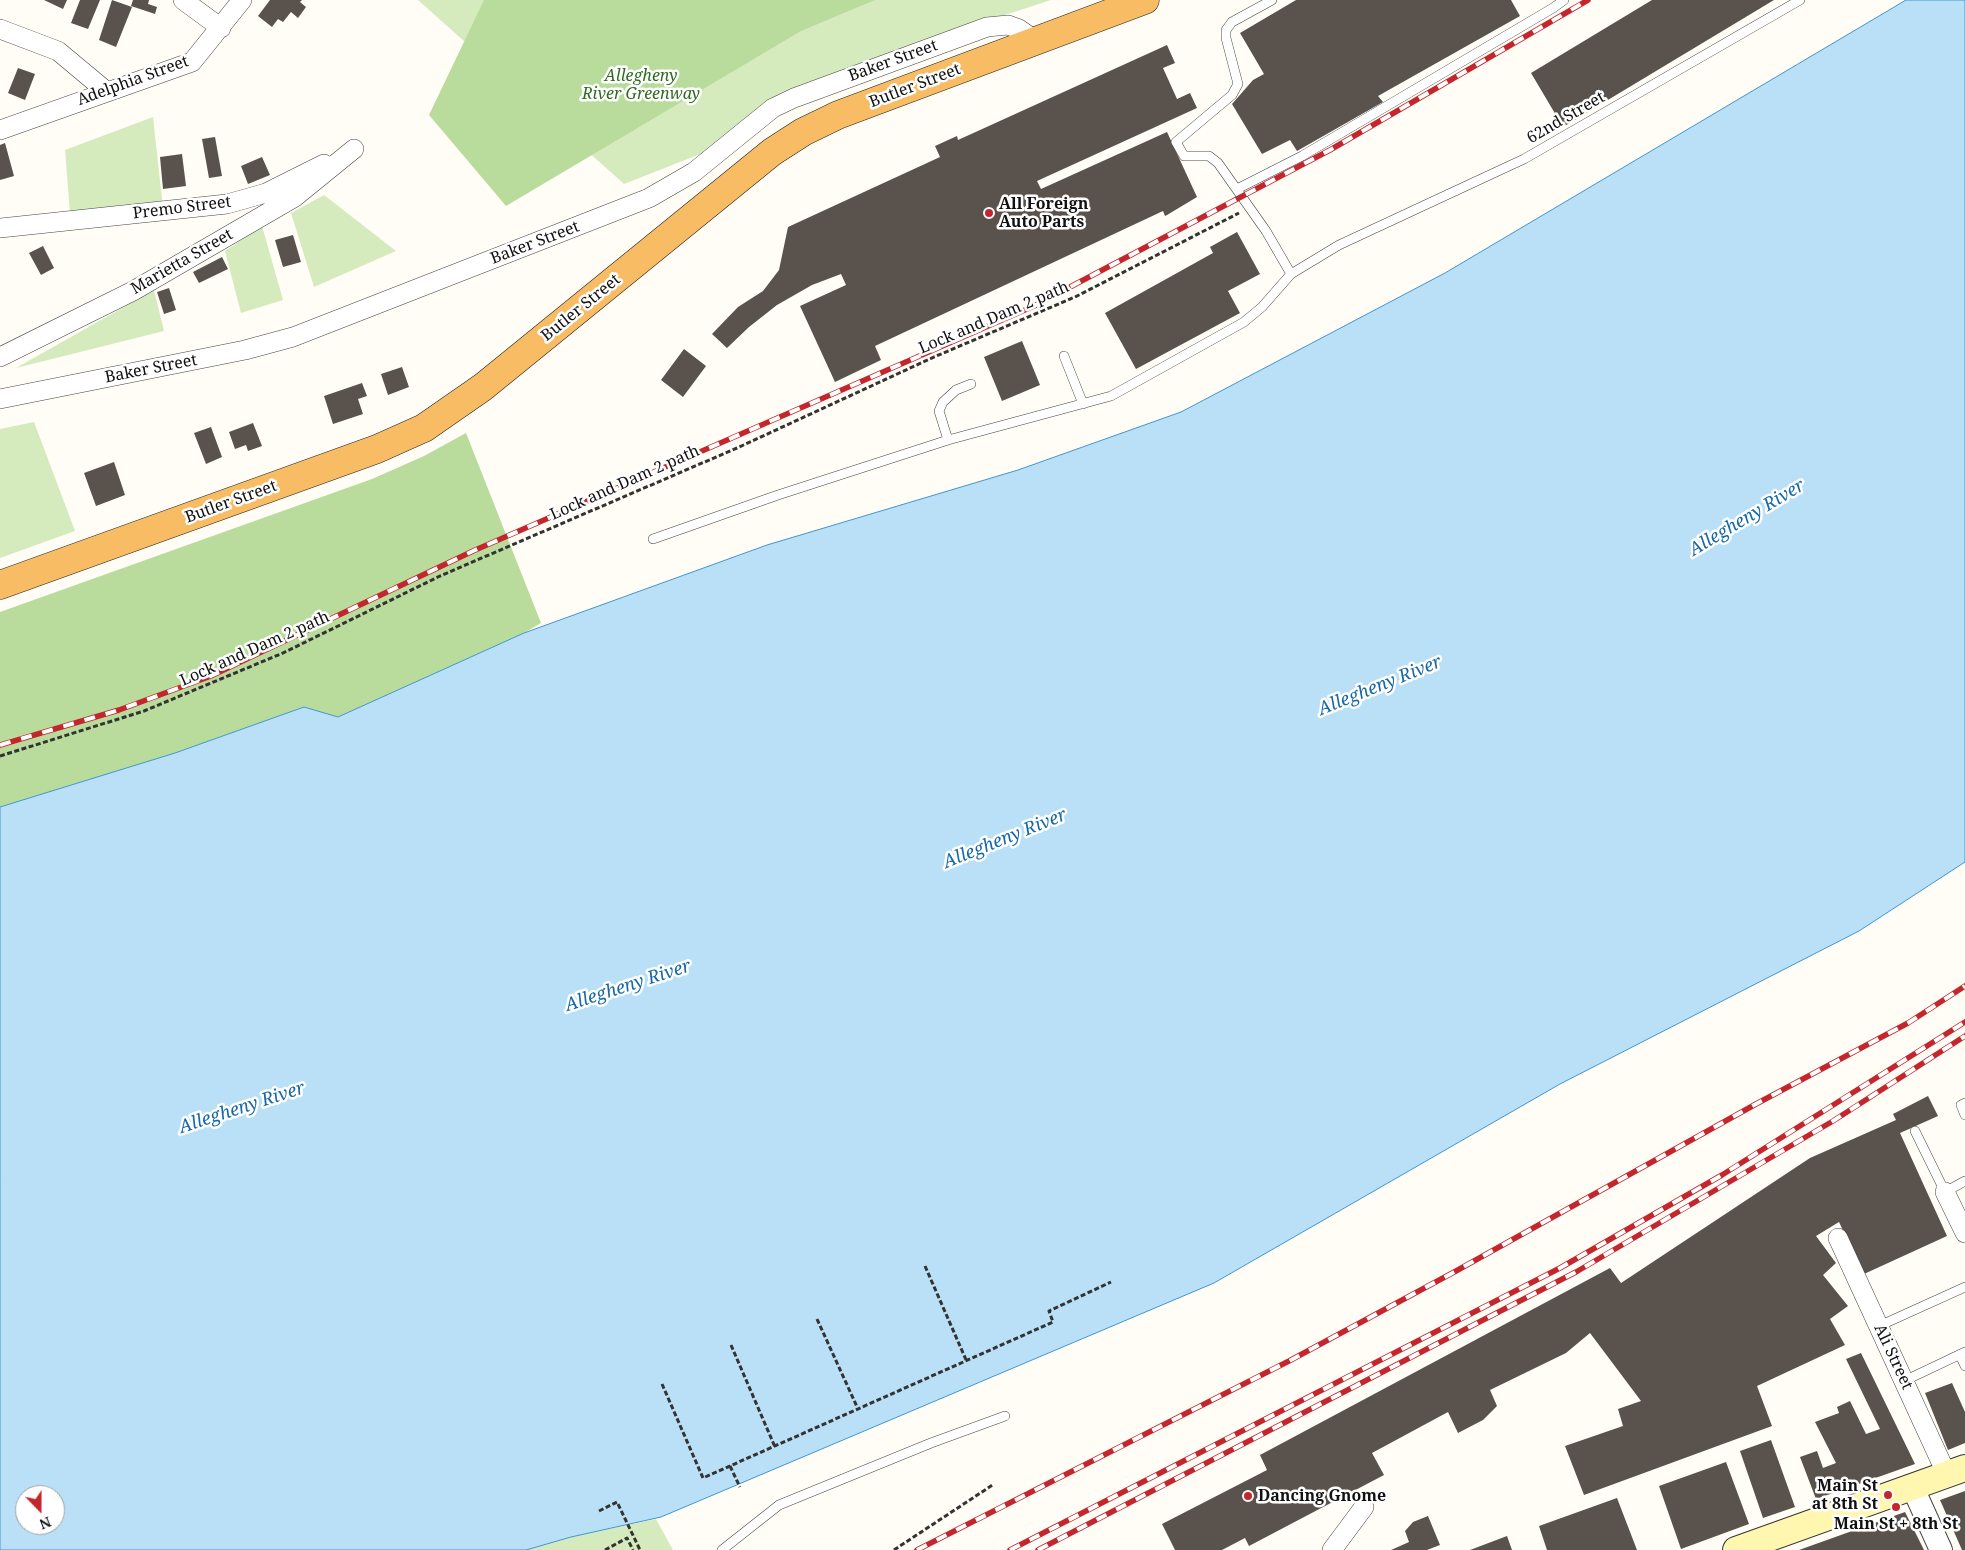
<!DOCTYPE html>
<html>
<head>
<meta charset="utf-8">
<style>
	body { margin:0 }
	#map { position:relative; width:1965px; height:1550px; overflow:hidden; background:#fffdf5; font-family:"Noto Serif",serif }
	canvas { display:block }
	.north { position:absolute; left:15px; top:1485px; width:50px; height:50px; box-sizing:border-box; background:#fff; border:1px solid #a0a0a0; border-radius:50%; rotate:158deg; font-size:14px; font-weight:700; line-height:20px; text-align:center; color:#111 }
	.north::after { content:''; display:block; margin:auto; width:18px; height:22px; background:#c4262e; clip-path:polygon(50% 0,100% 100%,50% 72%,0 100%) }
</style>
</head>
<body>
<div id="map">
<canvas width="1965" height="1550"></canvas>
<div class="north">N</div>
</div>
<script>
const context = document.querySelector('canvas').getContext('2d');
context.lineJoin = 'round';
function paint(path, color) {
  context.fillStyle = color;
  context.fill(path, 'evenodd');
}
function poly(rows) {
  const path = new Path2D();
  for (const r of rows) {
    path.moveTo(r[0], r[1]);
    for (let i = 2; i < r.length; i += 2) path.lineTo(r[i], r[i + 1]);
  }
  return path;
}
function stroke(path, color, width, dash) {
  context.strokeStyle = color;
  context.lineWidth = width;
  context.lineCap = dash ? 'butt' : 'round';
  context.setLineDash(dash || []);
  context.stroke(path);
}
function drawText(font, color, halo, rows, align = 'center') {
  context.font = font + ' "Noto Serif",serif';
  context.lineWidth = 5;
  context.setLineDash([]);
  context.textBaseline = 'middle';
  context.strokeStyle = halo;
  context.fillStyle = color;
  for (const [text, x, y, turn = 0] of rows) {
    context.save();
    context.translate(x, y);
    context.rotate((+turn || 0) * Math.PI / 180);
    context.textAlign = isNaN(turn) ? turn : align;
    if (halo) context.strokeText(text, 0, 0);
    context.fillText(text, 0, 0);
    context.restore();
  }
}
paint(poly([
	[418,0,1051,0,907,47,708,151,624,184],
	[153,117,164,217,71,226,65,150],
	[324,195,396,251,314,287,291,213],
	[262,226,283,300,241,313,225,251],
	[154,290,164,331,16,368],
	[34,422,75,531,0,558,0,429],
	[656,1519,673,1550,526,1550,571,1537]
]), '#d5ebbd');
paint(poly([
	[484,0,875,0,801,31,506,206,429,115],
	[466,433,541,623,524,633,338,717,304,707,175,753,0,807,0,612,372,479,424,456]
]), '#b9dc9c');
const water = poly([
	[1906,0,1965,0,1965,862,1859,931,1560,1084,1214,1283,661,1517,571,1537,526,1550,0,1550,0,807,175,753,304,707,338,717,524,633,767,545,1018,470,1181,412,1445,273,1906,0],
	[25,1495,55,1495,55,1525,25,1525,25,1495]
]);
paint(water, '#b9e0f7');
stroke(water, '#3f96cf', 1);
paint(poly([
	[44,0,67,0,63,9],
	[80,0,100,0,88,29,71,23],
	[112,0,132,7,116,47,99,40],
	[133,0,149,0,148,4,157,7,155,14,131,6],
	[270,0,302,0,300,2,306,7,298,18,291,12,283,22,278,19,272,27,258,16],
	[1296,0,1511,0,1520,16,1378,96,1383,102,1297,151,1290,140,1262,154,1232,104,1253,80,1264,74,1240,33],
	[1652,0,1774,0,1563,127,1531,73],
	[1167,45,1175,63,1163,68,1177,99,1190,93,1197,108,1037,181,1041,189,1167,132,1197,197,1167,215,1165,216,1163,211,875,346,881,360,835,382,800,306,846,285,841,274,812,285,777,305,749,327,727,348,712,334,738,307,763,291,779,270,788,227,940,157,935,146,957,136,958,140],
	[18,68,35,74,25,100,8,93],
	[215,137,222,176,209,178,202,139],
	[5,143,14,176,0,180,0,145],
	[182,154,186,186,163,189,160,157],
	[262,157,270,175,248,184,241,166],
	[1237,232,1260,274,1228,291,1240,313,1136,369,1105,313,1213,253,1210,247],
	[293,235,301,262,283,267,275,240],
	[43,246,54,268,41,275,29,253],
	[222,257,228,269,199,283,193,272],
	[169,288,176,310,164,314,157,292],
	[1022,341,1040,385,1002,401,984,357],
	[684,349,706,366,683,397,661,380],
	[402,367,409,387,388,395,381,374],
	[362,383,367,396,358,399,363,414,333,424,324,396],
	[253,423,262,446,248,451,246,445,235,449,229,432],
	[211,427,222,457,206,464,194,433],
	[114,462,125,495,96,506,84,473],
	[1928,1096,1938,1116,1900,1133,1947,1236,1864,1274,1839,1222,1816,1236,1836,1263,1823,1275,1848,1306,1830,1319,1845,1345,1757,1386,1772,1426,1584,1495,1565,1446,1623,1426,1618,1409,1641,1401,1590,1333,1566,1353,1490,1390,1497,1406,1483,1420,1458,1433,1448,1412,1372,1453,1384,1475,1249,1546,1245,1538,1222,1550,1175,1550,1162,1524,1267,1470,1260,1455,1610,1268,1621,1283,1810,1158,1896,1120,1893,1114],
	[1861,1353,1915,1464,1816,1499,1800,1457,1817,1451,1823,1468,1836,1463,1815,1422,1839,1413,1837,1407,1850,1401,1866,1434,1880,1429,1846,1359],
	[1952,1383,1965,1412,1965,1443,1948,1450,1925,1393],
	[1771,1440,1795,1507,1763,1518,1740,1451],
	[1726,1462,1749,1524,1681,1549,1659,1486],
	[1965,1491,1965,1550,1962,1550,1940,1500],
	[1617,1498,1637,1550,1547,1550,1539,1526],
	[1905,1512,1924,1550,1799,1550],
	[1428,1516,1440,1545,1427,1550,1391,1550,1409,1542,1405,1531,1413,1522],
	[1507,1536,1512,1550,1470,1550]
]), '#5a524d');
const service = poly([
	[1272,0,1232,22,1226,30,1226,38,1238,84,1232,95,1176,142,1184,156,1209,156,1218,163,1266,231,1291,274,1339,245,1524,159,1800,0],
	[1237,189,1302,156,1553,8,1564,0],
	[1064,356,1083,404],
	[948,440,939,411,943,402,956,390,971,384],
	[653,539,778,495,948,440,1111,396,1244,322,1262,307,1291,274],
	[1965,1103,1961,1105,1965,1115],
	[1915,1131,1945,1192,1965,1181],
	[1879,1326,1965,1287],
	[1960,1355,1965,1366],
	[1904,1381,1965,1352],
	[722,1550,779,1505,931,1443,1005,1416]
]);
const minor = poly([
	[183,0,221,28],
	[0,29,58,51,106,91],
	[0,130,192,62,242,0],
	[0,228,227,204,266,193,324,164],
	[0,357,133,291,295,197,354,149],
	[0,399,245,350,293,337,649,198,694,172,773,108,794,98,987,27,1008,25,1019,29,1036,41],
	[1945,1192,1965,1233],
	[1838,1238,1947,1475],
	[1332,1550,1364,1507]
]);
const tertiary = poly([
	[1912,1486,1941,1550]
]);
const secondary = poly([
	[1736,1550,1965,1468]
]);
const trunk = poly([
	[0,585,377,449,424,428,483,387,772,152,803,132,838,115,1145,0]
]);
stroke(service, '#444', 10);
stroke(minor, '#444', 20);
stroke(tertiary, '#444', 24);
stroke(secondary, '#333', 28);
stroke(trunk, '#222', 29);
stroke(poly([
	[0,756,144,711,283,653,440,576,737,448,934,357,1075,297,1239,213],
	[925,1266,967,1362],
	[817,1319,858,1409],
	[731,1345,775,1447],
	[662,1384,703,1478,1053,1322,1049,1311,1111,1282],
	[730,1466,740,1487],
	[599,1511,617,1502,640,1550],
	[605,1550,627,1538,633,1550],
	[894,1550,994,1484]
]), '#333', 3, [5, 2.5]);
stroke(service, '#fff', 9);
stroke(minor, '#fff', 19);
stroke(tertiary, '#fff', 22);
stroke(secondary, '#fff6b0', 26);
stroke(trunk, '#f7bc64', 28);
const rail = poly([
	[0,745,119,710,211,676,473,551,1034,306,1330,150,1588,0],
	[917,1550,1289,1361,1456,1271,1756,1104,1908,1023,1965,986],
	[1010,1550,1560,1268,1722,1175,1965,1022],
	[1038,1550,1576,1272,1833,1121,1965,1036]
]);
stroke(rail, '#c4262e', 5.5);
stroke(rail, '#fff', 4, [11]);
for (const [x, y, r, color] of [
	[989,213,5,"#c4262e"],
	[1888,1495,5,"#c4262e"],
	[1248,1496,5,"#c4262e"],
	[1896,1507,5,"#c4262e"]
]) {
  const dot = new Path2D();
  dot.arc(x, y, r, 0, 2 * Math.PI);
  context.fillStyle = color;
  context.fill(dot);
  stroke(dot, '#fff', 2);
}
drawText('16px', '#111', '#fff', [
	["Baker Street",893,61,-20],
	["Adelphia Street",133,81,-20],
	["Butler Street",915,86,-21],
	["62nd Street",1566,118,-30],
	["Premo Street",182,208,-7],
	["Baker Street",535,243,-21],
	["Marietta Street",182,262,-30],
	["Butler Street",581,308,-39],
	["Lock and Dam 2 path",994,318,-23],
	["Baker Street",151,369,-11],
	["Lock and Dam 2 path",625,483,-24],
	["Butler Street",231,502,-20],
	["Lock and Dam 2 path",255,649,-24],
	["Ali Street",1893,1357,65]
]);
drawText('italic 16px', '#2f6b1f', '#fff', [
	["Allegheny",641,76],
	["River Greenway",641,94]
]);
drawText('bold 16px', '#111', '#fff', [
	["All Foreign",999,204],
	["Auto Parts",999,222],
	["Main St",1878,1486,"right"],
	["at 8th St",1878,1504,"right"],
	["Dancing Gnome",1258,1496],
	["Main St + 8th St",1896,1524,"center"]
], 'left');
drawText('italic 18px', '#1768a6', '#fff', [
	["Allegheny River",1747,518,-31],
	["Allegheny River",1380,686,-22],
	["Allegheny River",1005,839,-22],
	["Allegheny River",628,986,-18],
	["Allegheny River",242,1108,-18]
]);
</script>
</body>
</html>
